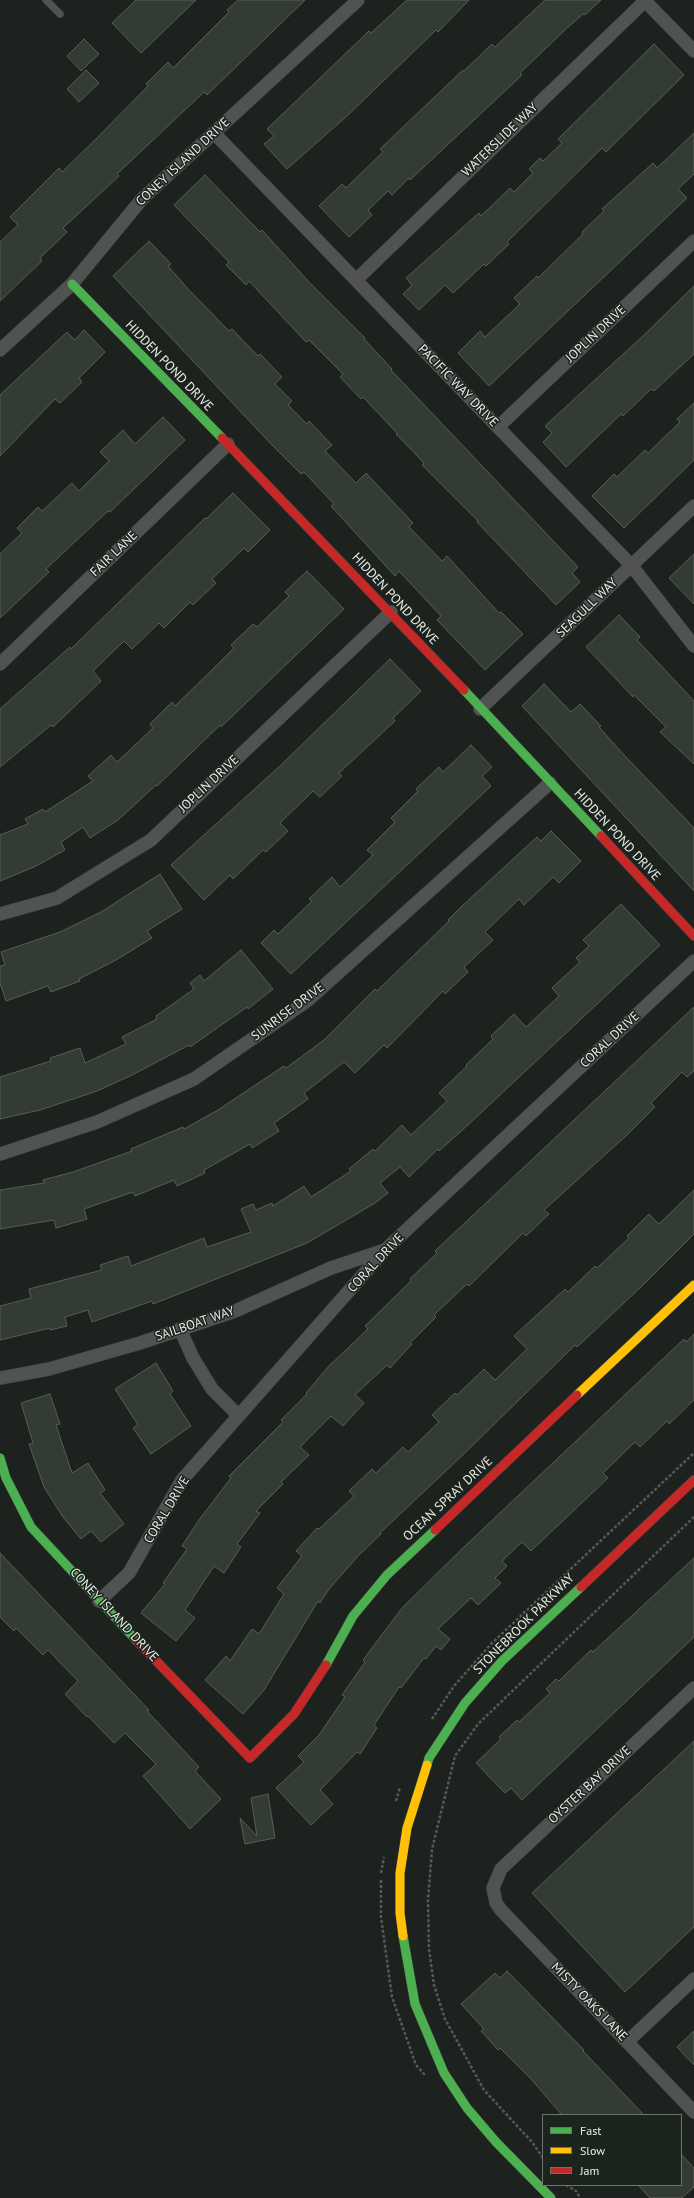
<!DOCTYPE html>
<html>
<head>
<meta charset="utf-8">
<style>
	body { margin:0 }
	#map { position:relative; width:694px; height:2198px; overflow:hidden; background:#1e221f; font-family:"PT Sans",sans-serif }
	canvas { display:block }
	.legend { position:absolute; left:542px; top:2114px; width:140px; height:72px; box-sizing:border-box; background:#1c241e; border:1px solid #6d746f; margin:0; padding:5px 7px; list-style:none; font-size:12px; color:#e7ece8 }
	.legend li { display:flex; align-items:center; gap:8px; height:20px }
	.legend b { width:20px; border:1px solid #6d746f }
</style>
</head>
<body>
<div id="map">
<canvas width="694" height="2198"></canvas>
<ul class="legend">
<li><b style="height:5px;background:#4caf50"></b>Fast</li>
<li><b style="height:5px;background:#ffc107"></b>Slow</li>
<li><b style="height:5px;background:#c62828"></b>Jam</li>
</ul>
</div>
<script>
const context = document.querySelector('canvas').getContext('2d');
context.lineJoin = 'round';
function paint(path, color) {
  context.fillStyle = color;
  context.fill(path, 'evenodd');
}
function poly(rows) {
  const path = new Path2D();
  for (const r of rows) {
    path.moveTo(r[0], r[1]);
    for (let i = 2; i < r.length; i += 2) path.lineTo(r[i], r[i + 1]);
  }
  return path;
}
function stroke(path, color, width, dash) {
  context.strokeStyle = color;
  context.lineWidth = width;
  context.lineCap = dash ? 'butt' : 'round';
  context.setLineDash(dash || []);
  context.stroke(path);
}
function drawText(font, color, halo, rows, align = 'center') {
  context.font = font + ' "PT Sans",sans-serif';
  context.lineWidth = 3;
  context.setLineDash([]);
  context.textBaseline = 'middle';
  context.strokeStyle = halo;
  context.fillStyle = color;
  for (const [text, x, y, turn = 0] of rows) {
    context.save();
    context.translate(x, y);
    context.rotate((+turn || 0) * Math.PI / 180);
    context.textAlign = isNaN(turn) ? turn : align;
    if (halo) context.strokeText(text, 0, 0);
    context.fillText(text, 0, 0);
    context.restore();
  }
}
const building = poly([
	[136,0,196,0,141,53,112,23,136,0],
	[238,0,305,0,207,95,204,92,117,174,119,176,63,228,67,232,40,258,42,261,0,301,0,242,18,225,10,217,59,168,62,172,94,141,148,86,146,84,168,62,173,68,229,12,227,10,238,0],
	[407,0,469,0,438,32,436,30,348,115,287,169,264,144,274,136,267,129,369,31,371,33,407,0],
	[545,0,601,0,585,15,583,14,566,29,520,73,522,75,410,180,409,178,392,195,388,191,368,210,372,215,349,237,319,206,342,184,346,188,383,152,380,149,463,70,464,71,492,44,495,47,545,0],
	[84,39,99,54,81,71,67,56,84,39],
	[654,44,684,75,606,152,602,148,507,242,509,244,486,266,484,264,453,293,445,285,419,310,403,294,412,285,406,278,479,213,481,216,510,188,514,192,533,173,529,169,540,158,543,161,562,143,558,139,654,44],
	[86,70,99,83,79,102,67,89,86,70],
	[694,133,694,174,678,189,687,198,489,386,458,353,480,331,485,337,520,304,514,298,537,276,538,278,583,234,582,232,604,211,602,209,653,163,657,168,694,133],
	[205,175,260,232,262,230,309,282,365,338,364,339,392,369,391,370,578,567,572,573,580,582,556,605,477,522,478,521,422,465,424,463,396,434,397,433,363,397,361,399,340,377,343,374,309,340,306,342,249,281,246,285,226,265,229,262,174,205,205,175],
	[149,241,171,264,168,266,189,290,229,331,232,329,258,356,260,354,282,377,275,384,292,401,288,405,307,424,309,421,332,445,325,451,356,483,366,473,413,523,409,527,442,561,447,556,499,613,501,612,523,634,485,670,437,620,441,616,399,571,395,576,331,506,334,504,304,472,301,474,272,445,113,276,149,241],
	[694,286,694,354,654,391,651,389,623,416,621,414,566,467,543,442,552,433,545,426,644,335,694,286],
	[84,330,105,352,79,378,82,382,60,403,55,399,0,456,0,395,67,332,75,340,84,330],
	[694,403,694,460,624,528,592,496,614,474,617,477,645,450,648,453,680,422,677,419,694,403],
	[163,417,185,440,110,512,108,511,80,537,46,569,49,572,0,618,0,554,22,533,17,528,38,507,42,511,72,483,79,491,109,461,100,452,123,430,135,444,163,417],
	[233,493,270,530,248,552,244,548,212,579,216,583,193,605,190,602,164,628,159,623,132,649,124,641,93,671,101,681,53,727,51,725,0,767,0,709,70,647,71,649,205,518,206,519,233,493],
	[694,554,694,604,669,578,694,554],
	[307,571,344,609,221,727,220,725,157,786,156,785,118,820,90,838,83,827,61,842,65,850,34,867,0,881,0,835,28,824,25,819,43,809,45,812,93,781,88,776,111,755,117,762,153,728,150,724,172,702,175,706,214,668,234,648,231,645,253,624,257,627,289,596,285,592,307,571],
	[619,615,640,637,637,640,694,701,694,764,660,732,666,727,634,695,633,697,586,647,619,615],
	[390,659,421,691,393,718,395,721,339,773,342,776,320,797,313,791,280,823,288,831,266,852,263,850,233,879,230,875,204,900,171,865,280,766,390,659],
	[544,684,571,712,580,704,601,726,599,727,625,756,694,828,694,891,522,706,544,684],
	[471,745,492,767,482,776,491,786,291,974,261,943,274,930,278,934,312,901,309,899,332,877,340,887,373,855,367,850,395,822,391,818,418,791,416,789,439,767,443,772,471,745],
	[551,831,581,861,559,883,553,877,524,905,519,899,485,932,493,940,464,967,468,972,445,994,443,991,387,1048,384,1045,355,1073,344,1062,304,1093,308,1099,274,1123,279,1131,252,1148,250,1144,204,1170,205,1173,177,1186,174,1180,135,1196,133,1192,84,1209,87,1219,56,1228,54,1220,0,1229,0,1190,44,1183,43,1180,73,1172,132,1151,131,1149,183,1127,184,1129,218,1110,284,1066,286,1068,324,1040,375,989,377,991,449,921,448,920,461,907,537,837,541,841,551,831],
	[160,874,182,909,147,931,152,938,116,960,79,979,80,981,51,992,48,986,6,1001,0,983,0,966,5,965,1,952,60,932,101,912,160,874],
	[621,904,660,945,469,1124,439,1151,438,1149,409,1177,400,1167,380,1183,388,1193,375,1203,307,1243,153,1304,152,1301,92,1322,88,1310,65,1317,67,1326,50,1330,50,1328,0,1340,0,1306,31,1298,29,1289,102,1270,100,1265,128,1256,131,1266,204,1238,207,1247,251,1232,241,1209,253,1204,256,1210,272,1203,273,1206,304,1186,311,1197,351,1171,349,1169,373,1149,375,1151,402,1125,411,1135,447,1101,439,1093,467,1066,466,1065,493,1039,491,1036,514,1014,526,1027,559,996,552,988,580,962,576,958,589,946,583,940,621,904],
	[241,950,273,989,248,1009,247,1007,190,1047,189,1045,132,1075,97,1091,40,1110,0,1119,0,1077,51,1061,50,1058,80,1048,85,1063,126,1044,122,1037,157,1019,156,1016,194,989,190,983,200,975,204,981,241,950],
	[694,1007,694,1071,687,1077,682,1072,651,1103,655,1107,628,1134,544,1210,549,1214,526,1236,523,1233,469,1286,467,1284,434,1315,436,1317,410,1343,412,1344,390,1368,387,1365,355,1395,364,1403,343,1426,331,1416,300,1447,309,1455,281,1482,283,1484,256,1511,260,1513,237,1544,241,1547,224,1573,214,1566,185,1610,195,1618,176,1641,141,1613,165,1584,163,1583,187,1549,182,1546,199,1520,231,1478,229,1476,283,1422,281,1420,307,1394,306,1393,329,1366,368,1329,365,1326,411,1281,410,1279,437,1253,435,1251,694,1007],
	[694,1190,694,1234,641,1287,577,1347,575,1345,467,1451,380,1533,381,1534,358,1556,329,1589,320,1603,318,1601,264,1690,243,1714,205,1680,226,1656,230,1661,252,1629,259,1634,284,1594,277,1588,302,1556,296,1551,317,1528,319,1529,354,1496,349,1491,372,1469,376,1473,403,1447,408,1452,439,1422,432,1415,455,1393,457,1395,484,1369,495,1380,527,1349,514,1336,565,1289,568,1292,595,1266,597,1268,629,1238,627,1236,649,1214,659,1224,694,1190],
	[694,1334,694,1400,669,1424,667,1421,640,1447,635,1442,603,1473,608,1478,531,1551,522,1542,502,1561,507,1566,495,1578,501,1583,478,1605,471,1598,438,1629,450,1639,441,1650,436,1646,426,1659,424,1658,401,1688,399,1687,374,1725,377,1728,360,1754,357,1752,320,1790,333,1804,311,1825,276,1788,304,1762,298,1756,319,1735,345,1697,342,1695,365,1662,363,1660,387,1628,403,1607,465,1546,684,1339,686,1342,694,1334],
	[156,1363,173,1391,170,1394,191,1426,151,1454,133,1428,138,1425,115,1389,156,1363],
	[50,1394,60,1424,56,1425,72,1473,88,1463,105,1490,100,1493,124,1524,101,1542,91,1531,81,1539,63,1517,44,1487,29,1444,33,1443,21,1403,50,1394],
	[0,1553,149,1710,147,1711,199,1767,195,1771,221,1799,190,1829,143,1776,156,1764,125,1733,114,1743,88,1716,87,1717,65,1694,78,1681,48,1650,43,1655,16,1628,14,1631,0,1617,0,1553],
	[694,1558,694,1637,522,1800,511,1788,505,1793,476,1763,501,1739,499,1737,517,1720,519,1722,550,1693,546,1689,556,1679,559,1681,591,1650,593,1652,694,1558],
	[694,1741,694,1927,625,1992,532,1893,694,1741],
	[268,1794,275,1838,245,1844,240,1818,257,1836,251,1798,268,1794],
	[507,1971,584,2050,583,2051,644,2115,562,2115,531,2079,500,2048,498,2050,481,2031,484,2029,461,2004,495,1973,500,1978,507,1971],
	[694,2031,694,2065,677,2047,694,2031],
	[681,2154,694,2168,694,2187,682,2198,650,2198,638,2185,681,2185,681,2154]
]);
paint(building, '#323b34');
stroke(building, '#595d5a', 1);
const lane = poly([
	[46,0,60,14]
]);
const street = poly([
	[644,0,694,51],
	[214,133,631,565,694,646],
	[356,280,645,1],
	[0,350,72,284,142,199,358,0],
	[498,427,694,241],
	[0,664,228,444],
	[480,709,694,506],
	[0,914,57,898,151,840,391,612],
	[0,1154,97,1122,194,1079,307,1001,550,783],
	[180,1329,193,1358,212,1389,239,1416],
	[0,1378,49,1369,140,1343,235,1311,331,1268,385,1250],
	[99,1601,129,1573,182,1480,385,1250,694,961],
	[694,1688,501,1869,493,1888,496,1903,501,1910,694,2112],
	[627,2042,694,1979]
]);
const fast = poly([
	[72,284,222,438],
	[464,690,601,836],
	[0,1458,6,1478,31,1527,137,1641],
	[326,1665,353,1616,387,1575,435,1530],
	[427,1765,429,1758,465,1703,502,1661,581,1587],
	[403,1936,415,2004,444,2073,467,2108,496,2142,551,2198]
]);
const slow = poly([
	[577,1395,694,1285],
	[403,1936,400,1913,400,1873,407,1828,427,1765]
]);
const jam = poly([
	[222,438,464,690],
	[601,836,694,936],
	[435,1530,577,1395],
	[581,1587,694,1480],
	[137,1641,250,1758,294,1714,326,1665]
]);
stroke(lane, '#383c39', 8);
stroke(street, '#383c39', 14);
stroke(fast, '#383c39', 10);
stroke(slow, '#383c39', 10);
stroke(jam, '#383c39', 10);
stroke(poly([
	[432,1719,454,1686,492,1643,694,1453],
	[396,1801,400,1787],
	[381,1873,384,1857],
	[381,1880,381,1917,392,1997,416,2065,425,2075],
	[543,2158,532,2142,484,2090,445,2019,434,1985,429,1949,428,1900,432,1849,455,1756,478,1724,694,1517],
	[566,2185,576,2191,580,2198]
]), '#575957', 2.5, [3, 2]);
stroke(lane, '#505351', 7);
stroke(street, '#505351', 13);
stroke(fast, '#4caf50', 9);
stroke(slow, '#ffc107', 9);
stroke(jam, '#c62828', 9);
drawText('13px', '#e7ece8', '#1c241e', [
	["WATERSLIDE WAY",500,140,-44],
	["CONEY ISLAND DRIVE",183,162,-43],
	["JOPLIN DRIVE",596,334,-43],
	["HIDDEN POND DRIVE",169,366,46],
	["PACIFIC WAY DRIVE",458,386,46],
	["FAIR LANE",114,554,-44],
	["HIDDEN POND DRIVE",395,599,47],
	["SEAGULL WAY",587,608,-44],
	["JOPLIN DRIVE",209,784,-43],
	["HIDDEN POND DRIVE",617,835,47],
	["SUNRISE DRIVE",288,1012,-37],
	["CORAL DRIVE",610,1040,-43],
	["CORAL DRIVE",376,1263,-47],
	["SAILBOAT WAY",195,1324,-19],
	["OCEAN SPRAY DRIVE",448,1499,-43],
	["CORAL DRIVE",167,1510,-59],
	["CONEY ISLAND DRIVE",114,1615,47],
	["STONEBROOK PARKWAY",524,1624,-45],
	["OYSTER BAY DRIVE",590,1785,-43],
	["MISTY OAKS LANE",589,2002,46]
]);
</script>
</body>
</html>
